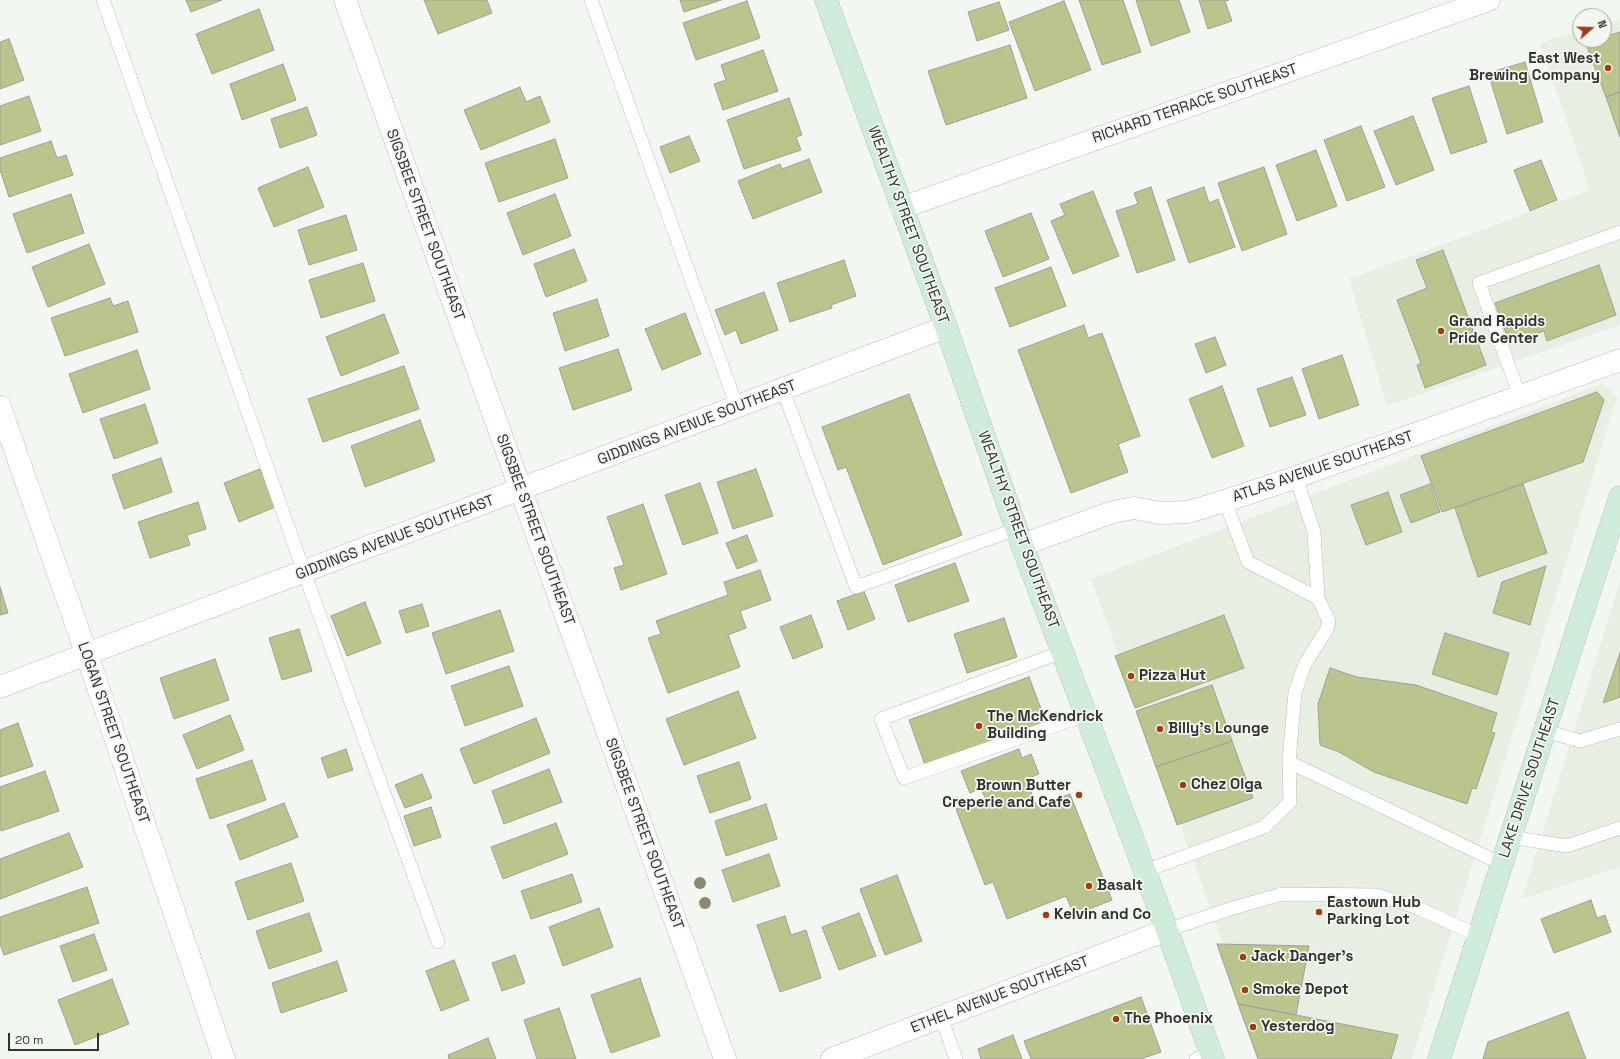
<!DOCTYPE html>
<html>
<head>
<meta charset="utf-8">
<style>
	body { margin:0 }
	#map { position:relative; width:1620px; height:1059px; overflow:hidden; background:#f3f7f1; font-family:"Space Grotesk",sans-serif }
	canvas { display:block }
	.north { position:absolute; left:1572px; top:8px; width:40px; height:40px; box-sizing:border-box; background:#f3f7f1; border:1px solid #a5a9a4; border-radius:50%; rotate:70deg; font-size:11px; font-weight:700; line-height:16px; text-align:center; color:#313331 }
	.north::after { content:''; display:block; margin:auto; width:14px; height:18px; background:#a23c16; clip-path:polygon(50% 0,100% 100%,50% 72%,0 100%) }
	.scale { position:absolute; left:8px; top:1033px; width:91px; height:18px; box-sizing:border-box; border:2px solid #313331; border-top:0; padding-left:5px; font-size:12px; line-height:14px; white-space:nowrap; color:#313331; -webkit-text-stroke:3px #f3f7f1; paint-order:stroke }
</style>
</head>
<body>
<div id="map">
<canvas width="1620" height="1059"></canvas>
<div class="north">N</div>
<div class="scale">20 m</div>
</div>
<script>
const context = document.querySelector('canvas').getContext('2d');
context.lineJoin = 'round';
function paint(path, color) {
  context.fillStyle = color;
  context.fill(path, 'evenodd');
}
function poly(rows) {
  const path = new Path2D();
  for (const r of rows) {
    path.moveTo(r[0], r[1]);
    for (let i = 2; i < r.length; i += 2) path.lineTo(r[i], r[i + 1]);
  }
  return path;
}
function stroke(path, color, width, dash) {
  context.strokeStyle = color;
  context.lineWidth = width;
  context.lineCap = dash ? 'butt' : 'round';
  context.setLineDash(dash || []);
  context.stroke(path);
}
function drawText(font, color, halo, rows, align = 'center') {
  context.font = font + ' "Space Grotesk",sans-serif';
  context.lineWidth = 3.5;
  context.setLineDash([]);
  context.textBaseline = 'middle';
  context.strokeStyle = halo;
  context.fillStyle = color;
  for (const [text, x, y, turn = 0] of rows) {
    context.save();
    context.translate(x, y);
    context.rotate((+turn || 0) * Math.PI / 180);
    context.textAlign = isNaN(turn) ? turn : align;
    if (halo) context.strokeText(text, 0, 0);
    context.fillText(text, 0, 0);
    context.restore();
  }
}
paint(poly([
	[1620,19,1620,325,1387,406,1349,279,1590,190,1540,43,1580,31,1580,40,1604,40,1604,24],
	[1604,383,1617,398,1412,1059,1265,1059,1091,579],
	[1620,581,1620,867,1522,899]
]), '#e6efe2');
const building = poly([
	[186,0,222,0,191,12,186,0],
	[424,0,487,0,492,13,438,34,424,0],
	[680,0,721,0,684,12,680,0],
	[1079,0,1123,0,1141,52,1102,65,1079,0],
	[1136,0,1179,0,1190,32,1151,46,1136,0],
	[1199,0,1229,0,1225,1,1232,21,1208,29,1199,0],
	[747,1,760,38,696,60,683,23,747,1],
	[1064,1,1091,70,1035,91,1009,22,1064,1],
	[999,2,1009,30,977,41,968,12,999,2],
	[259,9,274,50,212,74,196,34,259,9],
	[1620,32,1620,92,1606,97,1586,44,1597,40,1604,40,1604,37,1620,32],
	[9,39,24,80,0,89,0,42,9,39],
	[1010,45,1027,98,946,125,928,71,1010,45],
	[763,50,778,91,723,110,714,84,726,80,721,65,763,50],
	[1525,62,1543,122,1507,134,1488,73,1525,62],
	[283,64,296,100,242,120,230,84,283,64],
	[1469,86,1487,142,1451,154,1432,98,1469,86],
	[520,87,526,102,540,96,550,122,481,150,464,110,520,87],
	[1620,92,1620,137,1606,97,1620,92],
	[29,96,41,131,0,145,0,106,29,96],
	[789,98,802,135,796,137,801,150,744,169,727,120,789,98],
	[307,107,317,135,280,148,271,119,307,107],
	[1413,116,1434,170,1396,185,1374,131,1413,116],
	[1361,126,1385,187,1347,201,1324,140,1361,126],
	[689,136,700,161,670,173,660,147,689,136],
	[555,139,568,178,499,202,485,163,555,139],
	[51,141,57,158,66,155,73,175,9,197,0,170,0,158,51,141],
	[1316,150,1337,206,1297,221,1276,165,1316,150],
	[809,159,822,192,753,219,738,181,780,164,782,169,809,159],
	[1541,160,1557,200,1530,211,1514,170,1541,160],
	[308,167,324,207,274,227,258,188,308,167],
	[1264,167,1287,234,1242,251,1218,183,1264,167],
	[1151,187,1175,260,1137,273,1116,211,1138,204,1134,193,1151,187],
	[1204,187,1209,203,1218,199,1235,247,1189,263,1167,200,1204,187],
	[1093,191,1119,256,1073,274,1051,221,1065,215,1060,204,1093,191],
	[71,194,84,233,27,253,13,214,71,194],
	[555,194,571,236,523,255,507,213,555,194],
	[1031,213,1049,259,1003,277,985,231,1031,213],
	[346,215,357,250,309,265,298,230,346,215],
	[89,244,105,284,48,307,32,267,89,244],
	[574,249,587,281,546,297,534,264,574,249],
	[1443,250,1486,365,1425,388,1417,365,1421,363,1397,300,1427,288,1416,260,1443,250],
	[844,260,856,296,831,305,832,308,790,322,777,283,844,260],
	[363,263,375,301,321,318,309,280,363,263],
	[1599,265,1616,315,1547,341,1544,331,1510,344,1495,303,1599,265],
	[1051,267,1066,306,1010,327,995,288,1051,267],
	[764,292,778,330,741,344,736,330,725,335,715,310,764,292],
	[110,298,113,306,128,301,138,332,65,356,51,318,110,298],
	[597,299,609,336,565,351,553,313,597,299],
	[685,313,701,354,662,370,645,329,685,313],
	[384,314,399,353,341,376,326,337,384,314],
	[1084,325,1088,338,1102,333,1140,436,1118,444,1128,472,1071,493,1018,350,1084,325],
	[1215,337,1226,365,1206,373,1195,344,1215,337],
	[618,349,632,390,573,410,559,368,618,349],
	[137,350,150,389,83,413,69,374,137,350],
	[1342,355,1359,405,1319,419,1302,369,1342,355],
	[404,366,419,409,323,442,308,399,404,366],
	[1292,377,1306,415,1270,427,1257,389,1292,377],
	[1222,386,1244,446,1212,458,1189,399,1222,386],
	[1597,392,1604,400,1583,462,1442,512,1421,456,1597,392],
	[909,394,962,535,883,565,846,467,838,470,822,427,909,394],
	[145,404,158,443,114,459,100,419,145,404],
	[420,420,435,461,365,487,351,446,420,420],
	[161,458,172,492,124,509,112,475,161,458],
	[260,469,275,507,239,522,224,483,260,469],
	[756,469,773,516,733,529,717,482,756,469],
	[700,483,718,533,683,545,665,495,700,483],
	[1430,484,1440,512,1411,523,1400,495,1430,484],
	[1523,484,1547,553,1478,577,1455,508,1523,484],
	[1388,492,1402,532,1366,545,1351,505,1388,492],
	[198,502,206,529,187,535,190,545,150,558,138,522,198,502],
	[643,504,667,574,621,590,614,568,624,565,607,517,643,504],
	[747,535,757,561,737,569,726,543,747,535],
	[955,563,969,601,908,622,895,585,955,563],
	[1546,566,1530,625,1493,613,1502,582,1546,566],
	[760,570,771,600,740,611,746,628,728,635,740,667,668,693,648,638,661,634,656,621,728,595,724,582,760,570],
	[0,587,8,613,0,615,0,587],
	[864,591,875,619,848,630,837,601,864,591],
	[365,602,381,643,347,656,331,616,365,602],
	[422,604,429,626,406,633,399,611,422,604],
	[500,610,514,651,446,674,432,633,500,610],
	[811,615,823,647,793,659,780,627,811,615],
	[1224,615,1244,668,1135,708,1115,656,1224,615],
	[1004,618,1017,657,967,673,954,634,1004,618],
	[299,629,312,671,282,680,269,638,299,629],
	[1445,633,1509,653,1497,695,1432,674,1445,633],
	[1620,653,1620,697,1603,703,1620,653],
	[215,659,229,700,174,719,160,678,215,659],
	[509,666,523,706,465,726,451,686,509,666],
	[1330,668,1357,677,1416,685,1497,713,1491,732,1495,733,1476,789,1472,788,1467,804,1374,772,1339,752,1320,745,1318,704,1330,668],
	[1029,677,1046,722,925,765,909,720,1029,677],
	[1212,685,1232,741,1156,767,1136,711,1212,685],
	[738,691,756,738,684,765,666,719,738,691],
	[230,715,244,750,197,769,183,735,230,715],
	[536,718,550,753,474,784,460,749,536,718],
	[18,723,33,766,0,777,0,730,18,723],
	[1232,741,1253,798,1177,825,1156,767,1232,741],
	[346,749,353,770,328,778,321,758,346,749],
	[1019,749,1022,758,1031,754,1039,774,1026,779,1037,807,1070,794,1112,900,1074,915,1066,896,1007,919,993,882,985,885,956,809,985,798,981,788,970,793,961,771,1019,749],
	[252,760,266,800,210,819,196,779,252,760],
	[739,762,751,799,710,813,697,776,739,762],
	[549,769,562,802,504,824,492,791,549,769],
	[45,771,59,811,1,831,0,827,0,787,45,771],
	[422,774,432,798,405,808,395,785,422,774],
	[284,803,298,837,240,860,227,825,284,803],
	[766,804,777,839,726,856,715,821,766,804],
	[431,807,441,837,414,846,404,816,431,807],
	[556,823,568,854,503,879,491,847,556,823],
	[69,833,83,867,0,899,0,859,69,833],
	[769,854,780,886,733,902,722,870,769,854],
	[291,863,304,901,248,920,235,882,291,863],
	[572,874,582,902,531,919,521,891,572,874],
	[897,875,922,941,885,955,860,889,897,875],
	[87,887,99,923,4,955,0,944,0,917,87,887],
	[1591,900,1597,918,1605,915,1611,932,1554,953,1541,919,1591,900],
	[599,908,613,947,563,966,549,927,599,908],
	[309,913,322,951,269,969,256,931,309,913],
	[859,913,876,956,839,970,822,927,859,913],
	[785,916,791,935,806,930,821,978,780,992,757,925,785,916],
	[94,934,107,970,73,982,60,946,94,934],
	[1217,944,1309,946,1296,1015,1238,1004,1217,944],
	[515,955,525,983,502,991,492,963,515,955],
	[454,960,469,1000,441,1011,426,971,454,960],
	[337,961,347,991,281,1013,272,983,337,961],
	[640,978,660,1036,611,1053,591,995,640,978],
	[112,979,129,1024,75,1045,58,1000,112,979],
	[1141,997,1161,1052,1141,1059,1031,1059,1024,1041,1141,997],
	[1238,1004,1296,1015,1398,1035,1391,1059,1258,1059,1238,1004],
	[559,1008,576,1059,537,1059,524,1020,559,1008],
	[1568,1012,1586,1059,1483,1059,1488,1042,1568,1012],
	[1013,1035,1022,1059,981,1059,978,1049,1013,1035],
	[488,1038,496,1059,449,1059,448,1055,488,1038]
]);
paint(building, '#bac48d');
stroke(building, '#9fa19a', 1);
const service = poly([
	[103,0,304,572,438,942],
	[591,0,737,407],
	[783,390,856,587,1016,529],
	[1520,397,1479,283,1620,232],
	[1225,501,1248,562,1318,598],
	[1062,652,881,719,904,778,1085,715],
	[1545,731,1580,741,1620,729],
	[1289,762,1502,864],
	[1511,837,1567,846,1620,828],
	[1145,871,1264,827,1290,802,1289,762,1295,692,1305,664,1327,629,1329,621,1318,598,1314,532,1296,478],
	[1167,930,1233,908,1282,894,1376,895,1416,907,1479,936],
	[941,1017,956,1059],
	[1196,1059,1211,1053]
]);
const minor = poly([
	[345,0,725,1059],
	[901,208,1489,0],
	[0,407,87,655,224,1059],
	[1022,545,1113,512,1134,508,1160,513,1188,512,1225,501,1291,479,1620,360],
	[0,687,946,327],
	[832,1059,1167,930]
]);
const secondary = poly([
	[826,0,946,327,1022,545,1167,930,1213,1059],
	[1439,1059,1620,497]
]);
stroke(service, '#bbc0ba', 14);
stroke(minor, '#bbc0ba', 23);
stroke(secondary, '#bbc0ba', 23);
stroke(service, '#fff', 13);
stroke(minor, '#fff', 22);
stroke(secondary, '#d0ecdb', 22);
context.fillStyle = '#8c896c';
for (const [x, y] of [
	[700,883],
	[705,903]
]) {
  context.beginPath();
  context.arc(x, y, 6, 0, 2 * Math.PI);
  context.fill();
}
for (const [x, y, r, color] of [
	[1608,68,4,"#a23c16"],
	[1441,331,4,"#a23c16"],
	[1131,676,4,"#a23c16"],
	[979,726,4,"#a23c16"],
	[1160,729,4,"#a23c16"],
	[1183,785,4,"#a23c16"],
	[1079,795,4,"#a23c16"],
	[1089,886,4,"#a23c16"],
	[1319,912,4,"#a23c16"],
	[1046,915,4,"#a23c16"],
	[1243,957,4,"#a23c16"],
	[1245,990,4,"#a23c16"],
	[1116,1019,4,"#a23c16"],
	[1253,1027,4,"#a23c16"]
]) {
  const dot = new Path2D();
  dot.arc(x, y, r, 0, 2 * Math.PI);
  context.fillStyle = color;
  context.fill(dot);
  stroke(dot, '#f3f7f1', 1.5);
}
drawText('bold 15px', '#313331', '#f3f7f1', [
	["East West",1600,59,"right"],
	["Brewing Company",1600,76,"right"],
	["Grand Rapids",1449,322],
	["Pride Center",1449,339],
	["Pizza Hut",1139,676],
	["The McKendrick",987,717],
	["Building",987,734],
	["Billy's Lounge",1168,729],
	["Chez Olga",1191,785],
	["Brown Butter",1071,786,"right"],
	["Creperie and Cafe",1071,803,"right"],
	["Basalt",1097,886],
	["Eastown Hub",1327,903],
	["Parking Lot",1327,920],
	["Kelvin and Co",1054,915],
	["Jack Danger's",1251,957],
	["Smoke Depot",1253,990],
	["The Phoenix",1124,1019],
	["Yesterdog",1261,1027]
], 'left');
drawText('15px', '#313331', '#f3f7f1', [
	["RICHARD TERRACE SOUTHEAST",1195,104,-19],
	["SIGSBEE STREET SOUTHEAST",425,225,70],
	["WEALTHY STREET SOUTHEAST",908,225,70],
	["GIDDINGS AVENUE SOUTHEAST",697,423,-21],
	["ATLAS AVENUE SOUTHEAST",1323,467,-19],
	["SIGSBEE STREET SOUTHEAST",535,530,70],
	["WEALTHY STREET SOUTHEAST",1018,530,70],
	["GIDDINGS AVENUE SOUTHEAST",395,538,-21],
	["LOGAN STREET SOUTHEAST",113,733,71],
	["LAKE DRIVE SOUTHEAST",1530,778,-72],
	["SIGSBEE STREET SOUTHEAST",644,834,70],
	["ETHEL AVENUE SOUTHEAST",1000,995,-21]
]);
</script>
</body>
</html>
